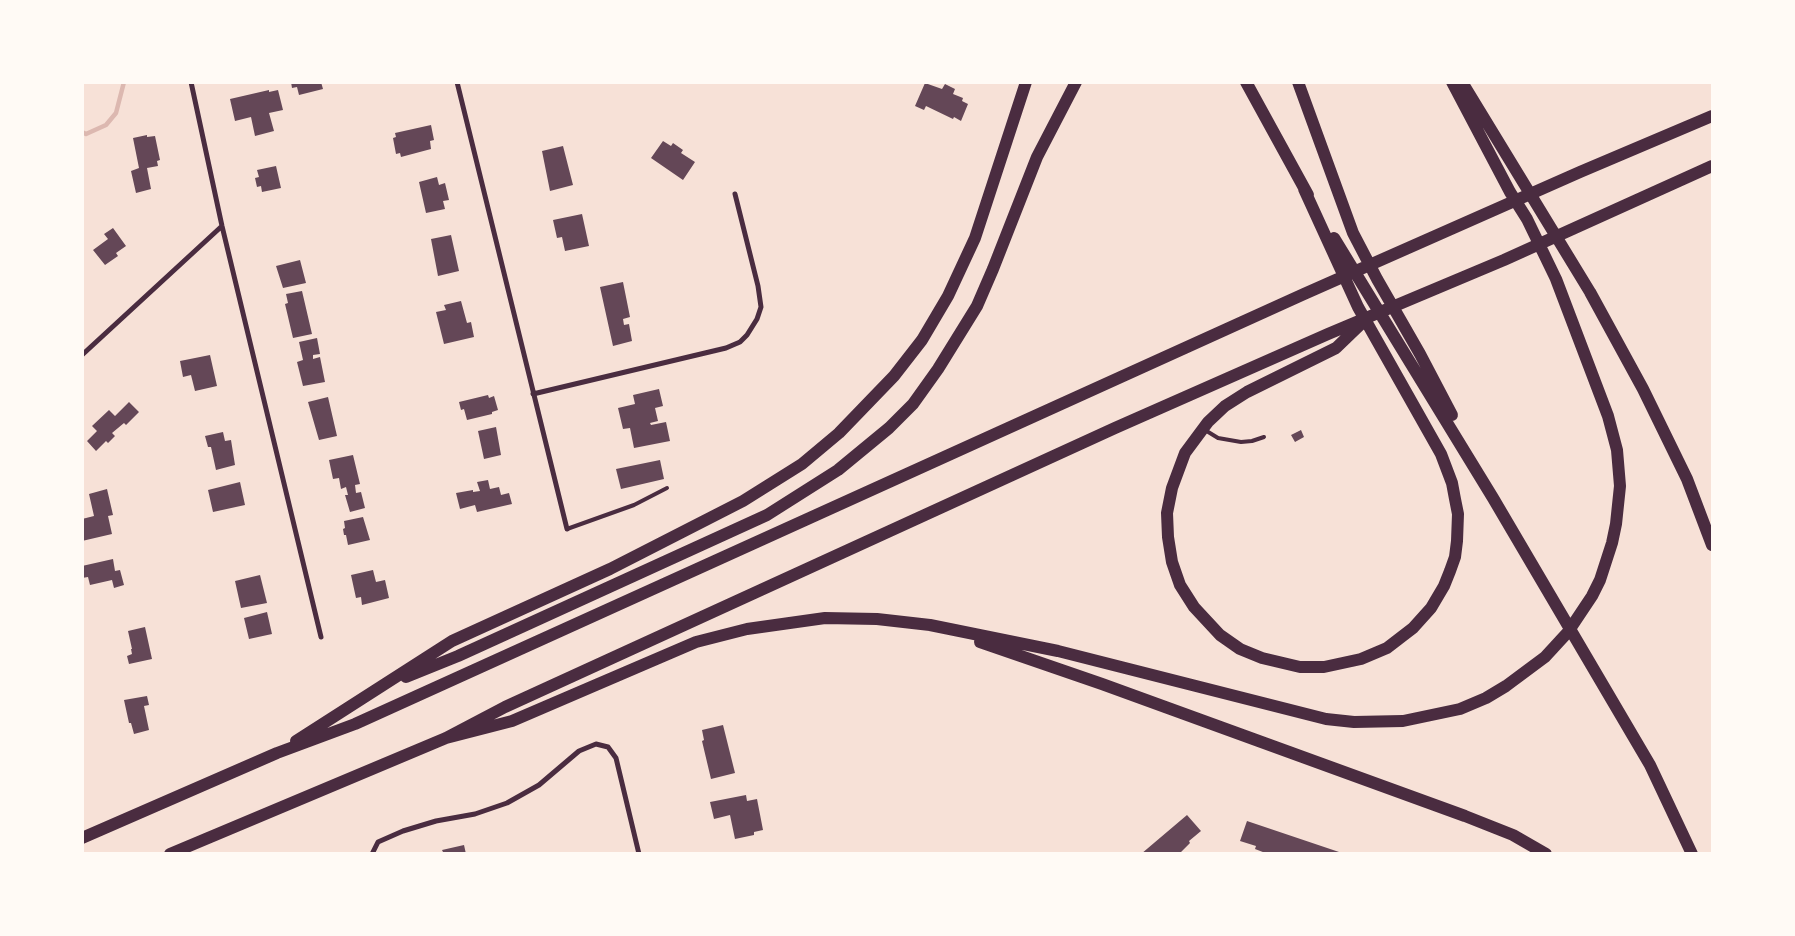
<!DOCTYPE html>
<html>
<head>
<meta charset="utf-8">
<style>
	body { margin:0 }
	#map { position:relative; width:1795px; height:936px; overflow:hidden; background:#f7e1d7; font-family:Raleway,sans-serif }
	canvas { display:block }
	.frame { position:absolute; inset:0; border:84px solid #fffaf5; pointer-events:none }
</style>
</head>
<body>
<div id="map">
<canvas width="1795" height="936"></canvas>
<div class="frame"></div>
</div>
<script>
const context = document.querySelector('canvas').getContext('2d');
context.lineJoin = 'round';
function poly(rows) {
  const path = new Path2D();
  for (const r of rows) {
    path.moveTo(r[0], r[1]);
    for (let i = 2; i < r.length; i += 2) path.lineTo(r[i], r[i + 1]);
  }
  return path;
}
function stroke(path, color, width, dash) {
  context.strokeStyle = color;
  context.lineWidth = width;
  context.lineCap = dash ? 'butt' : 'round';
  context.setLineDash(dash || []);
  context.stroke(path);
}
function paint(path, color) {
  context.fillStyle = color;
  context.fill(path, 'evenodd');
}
stroke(poly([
	[82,132,86,134,106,125,116,113,124,82]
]), '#dcb8b0', 4.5);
paint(poly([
	[291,82,321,82,323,89,299,95,297,87,292,88],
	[925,83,942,89,945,84,955,89,953,94,963,98,962,101,968,104,961,121,954,117,953,119,926,106,924,110,915,106],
	[269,90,269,92,278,90,283,110,269,113,274,131,255,136,251,117,235,121,230,99],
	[431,125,434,140,430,141,431,149,401,157,400,153,396,154,393,138,396,137,395,133],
	[147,135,147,137,155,136,160,160,157,161,158,166,147,168,151,189,136,193,131,171,139,168,133,138],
	[663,141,671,146,673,143,683,150,681,153,695,162,683,180,651,158],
	[563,146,573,185,550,191,542,151],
	[276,166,281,188,262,192,261,186,257,187,255,178,259,177,257,170],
	[437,177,439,185,445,183,449,200,443,201,445,209,426,213,419,182],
	[582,214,589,246,565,251,562,237,557,238,553,220],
	[113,228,126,246,116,253,118,256,105,265,93,250,108,239,104,234],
	[451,235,459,271,438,276,431,239],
	[300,260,306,283,283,288,276,266],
	[623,282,630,317,623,319,624,325,629,324,632,341,613,346,600,287],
	[302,291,312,334,293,338,285,304,288,303,286,294],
	[461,301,467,323,471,322,474,337,444,344,436,312,446,310,444,305],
	[317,338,320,354,313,355,313,359,320,357,325,382,303,386,297,362,303,360,299,342],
	[210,355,217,386,195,391,191,375,183,377,180,361],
	[659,389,663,406,655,408,658,421,650,423,651,425,666,422,670,441,634,448,630,428,623,429,618,408,635,404,633,395],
	[488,395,489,398,494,396,498,410,492,412,492,414,467,420,464,409,461,410,459,402],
	[328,397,337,436,319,440,308,402],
	[129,402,139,412,126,425,124,423,112,433,115,436,108,443,106,441,96,451,87,441,97,431,92,426,109,410,115,416],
	[496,427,501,455,484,459,478,431],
	[1301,430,1304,437,1295,442,1291,435],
	[223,432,225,441,231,440,235,465,216,470,211,447,208,447,205,436],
	[353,455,360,484,355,485,356,493,361,492,365,508,350,512,345,495,348,495,346,487,341,489,339,478,333,479,329,460],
	[660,460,664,479,621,489,616,469],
	[488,480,490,489,499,487,501,495,509,493,512,504,477,512,475,505,460,509,456,493,473,490,473,492,480,491,477,482],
	[240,482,245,505,213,512,208,490],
	[107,489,113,515,108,516,112,534,82,541,82,519,94,516,89,494],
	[363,517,370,540,348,545,346,535,344,535,343,529,345,528,344,521],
	[113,559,115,571,120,570,124,585,114,588,112,580,90,585,88,577,82,578,82,566],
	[373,570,376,582,385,580,389,598,362,605,361,597,356,598,351,575],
	[260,575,267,603,241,608,235,581],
	[267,612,272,634,249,639,244,618],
	[145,627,152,659,129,664,127,656,132,654,131,649,132,649,128,631],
	[147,696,149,705,144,706,149,730,134,734,131,723,129,723,124,700],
	[723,725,735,773,711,779,702,741,704,740,702,730],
	[746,795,747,801,757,799,763,830,754,832,754,835,735,839,730,815,714,819,710,802],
	[1187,815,1201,831,1189,841,1190,843,1179,854,1141,854],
	[1247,821,1342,853,1342,854,1268,854,1255,849,1256,846,1240,841],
	[464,845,466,854,439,854,443,852,442,850]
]), '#644757');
stroke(poly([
	[1205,430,1218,438,1241,442,1252,441,1264,437],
	[567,529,634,505,667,488]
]), '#4a2c40', 4);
stroke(poly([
	[191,82,222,226,321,637],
	[457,82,567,529],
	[82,355,222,226],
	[533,394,726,348,740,342,747,335,757,319,761,307,758,286,735,194],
	[372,854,378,842,403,831,436,821,475,814,507,803,539,785,579,751,596,744,608,747,616,758,639,854]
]), '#4a2c40', 5);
stroke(poly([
	[1246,82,1308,195],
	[1298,82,1353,233,1377,279,1420,354,1452,415],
	[1462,82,1590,292,1643,389,1687,479,1712,545],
	[1304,189,1358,307,1441,454,1452,483,1455,499,1458,514,1457,541,1455,557,1450,571,1444,586,1431,608,1413,628,1387,648,1361,659,1324,667,1300,667,1262,658,1240,649,1220,635,1194,607,1180,585,1172,562,1168,537,1167,513,1172,488,1185,453,1208,422,1225,406,1247,392,1336,348,1363,322],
	[1334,238,1493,498,1650,765,1692,854],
	[980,642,1102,684,1465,816,1513,835,1546,854],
	[406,677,458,656,767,515,838,470,889,428,913,404,938,369,977,306,993,269,1037,157,1076,82],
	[446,738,512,721,696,642,747,629,825,618,877,619,930,625,1058,651,1326,719,1354,722,1403,721,1460,709,1486,698,1506,686,1545,657,1568,632,1592,596,1600,580,1612,543,1616,524,1620,486,1617,450,1608,416,1556,279,1527,219,1510,192,1452,82],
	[296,741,452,641,610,569,743,501,802,464,839,433,894,376,922,340,948,296,975,238,1026,82],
	[82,838,277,753,355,724,1304,294,1580,172,1712,116],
	[170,854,446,738,505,707,1115,428,1328,334,1504,260,1712,166]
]), '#4a2c40', 12);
</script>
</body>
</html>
